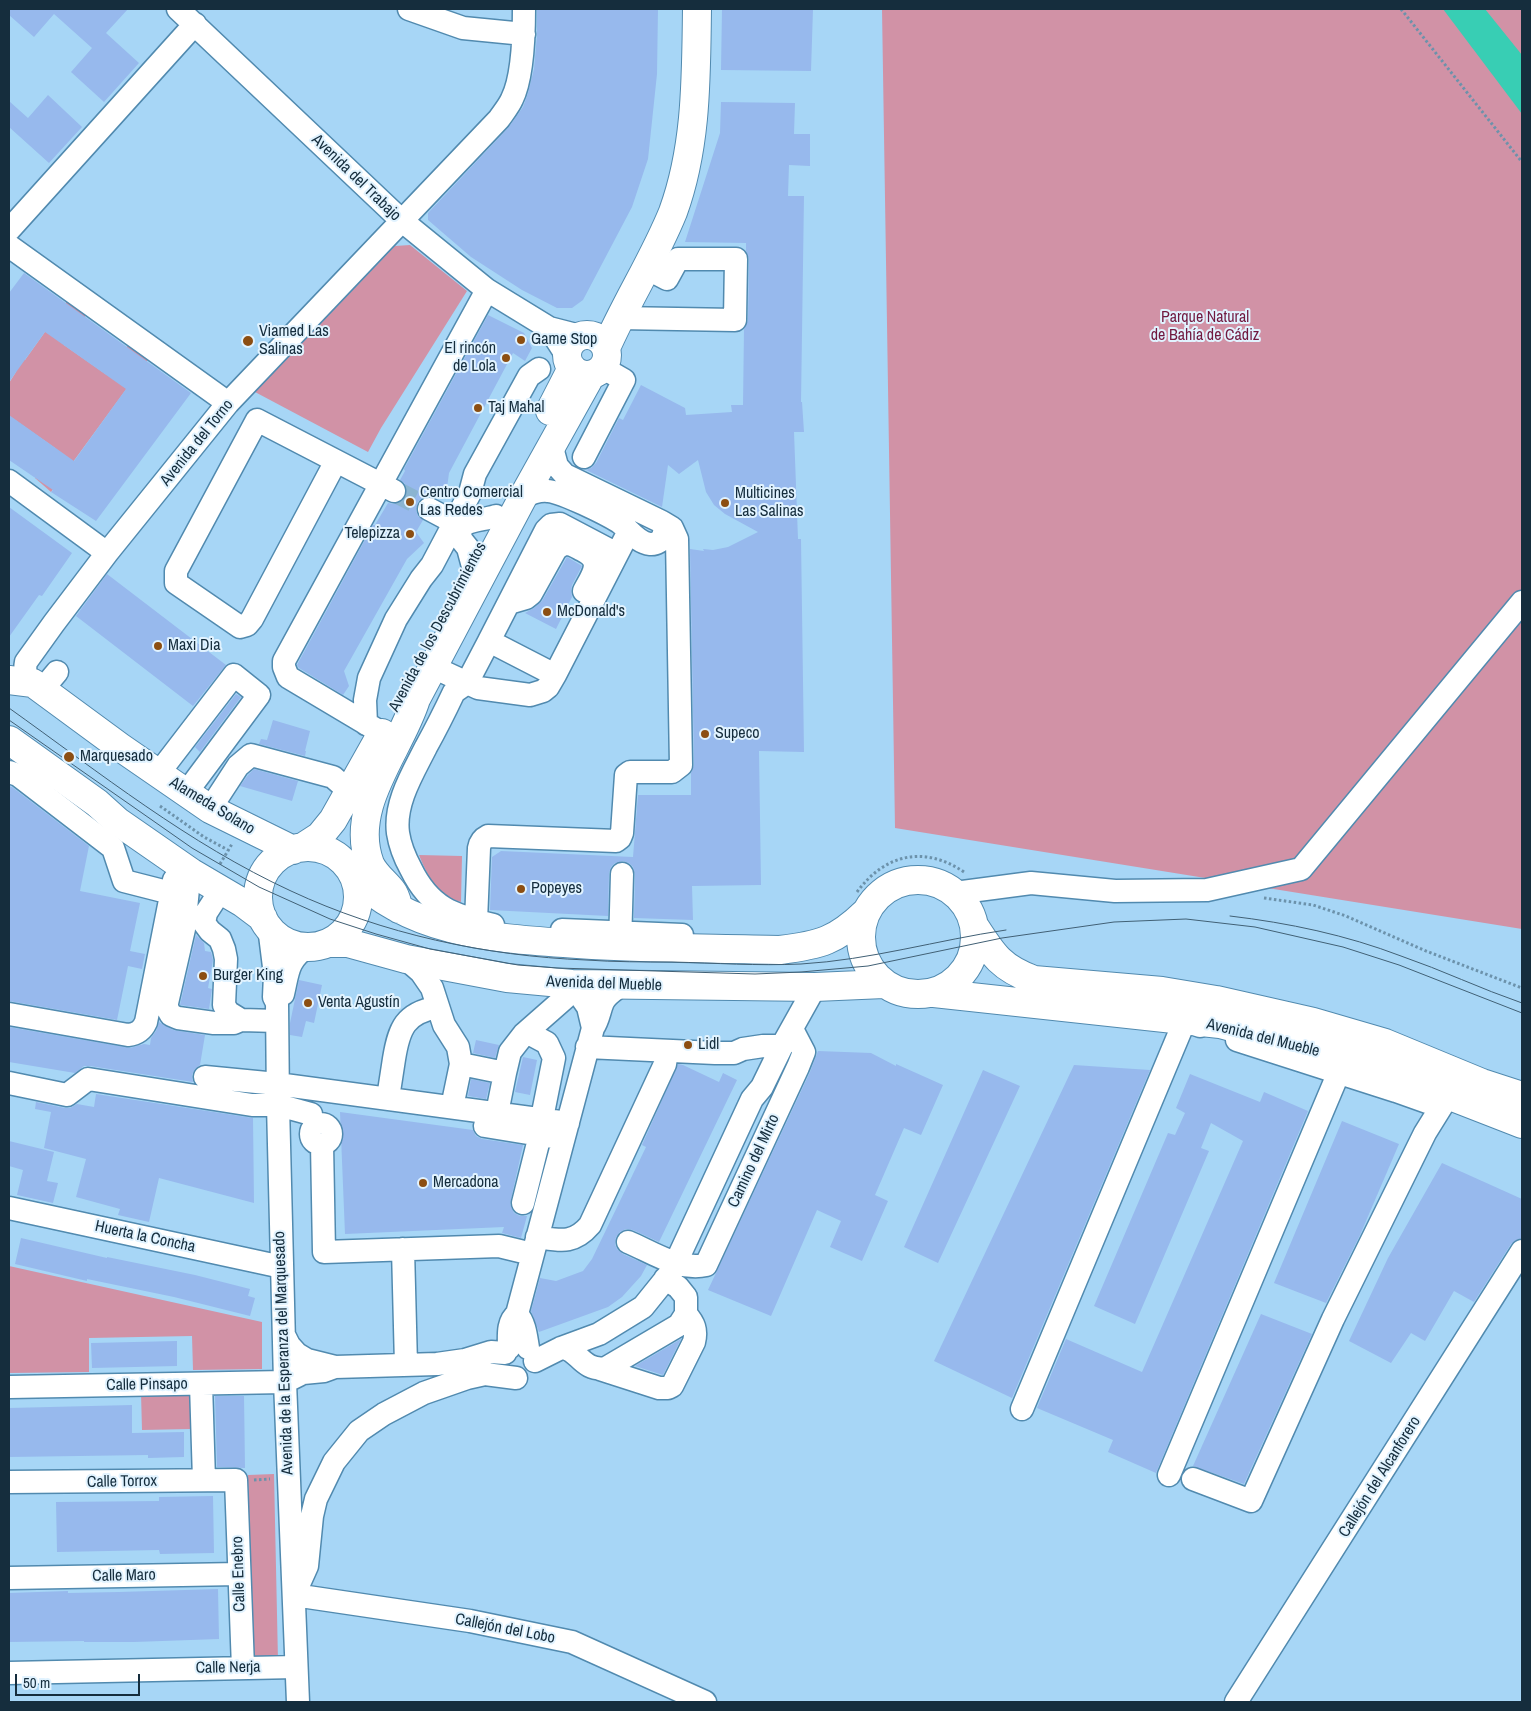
<!DOCTYPE html>
<html>
<head>
<meta charset="utf-8">
<style>
	body { margin:0 }
	#map { position:relative; width:1531px; height:1711px; overflow:hidden; background:#a7d6f6; font-family:"Archivo Narrow",sans-serif }
	canvas { display:block }
	.frame { position:absolute; inset:0; border:10px solid #152d3d; pointer-events:none }
	.scale { position:absolute; left:15px; top:1674px; width:125px; height:22px; box-sizing:border-box; border:2px solid #152d3d; border-top:0; padding-left:6px; font-size:15px; line-height:18px; white-space:nowrap; color:#152d3d; -webkit-text-stroke:4px #e1f3ff; paint-order:stroke }
</style>
</head>
<body>
<div id="map">
<canvas width="1531" height="1711"></canvas>
<div class="frame"></div>
<div class="scale">50 m</div>
</div>
<script>
const ctx = document.querySelector('canvas').getContext('2d');
ctx.lineJoin = 'round';
function fillPath(path, color) {
  ctx.fillStyle = color;
  ctx.fill(path, 'evenodd');
}
function trace(path, color, width, dash) {
  ctx.strokeStyle = color;
  ctx.lineWidth = width;
  ctx.lineCap = dash ? 'butt' : 'round';
  ctx.setLineDash(dash || []);
  ctx.stroke(path);
}
function label(font, color, halo, rows, align = 'center') {
  ctx.font = font + ' "Archivo Narrow",sans-serif';
  ctx.lineWidth = 4;
  ctx.setLineDash([]);
  ctx.textBaseline = 'middle';
  ctx.strokeStyle = halo;
  ctx.fillStyle = color;
  for (const [text, x, y, turn = 0] of rows) {
    ctx.save();
    ctx.translate(x, y);
    ctx.rotate((+turn || 0) * Math.PI / 180);
    ctx.textAlign = isNaN(turn) ? turn : align;
    if (halo) ctx.strokeText(text, 0, 0);
    ctx.fillText(text, 0, 0);
    ctx.restore();
  }
}
fillPath(new Path2D(`
	M882,9H1522V929L895,828Z
	M410,245L467,291L381,428L368,452L255,392L395,246Z
	M67,301L86,315L64,345L107,375L128,345L149,358L51,492L35,478L55,448L12,418L9,422V383L16,372L9,367V349L25,360Z
	M419,855L462,856L461,902C438,897 427,875 419,855Z
	M9,1266L262,1322V1369L193,1370L192,1336L89,1338V1372L9,1373Z
	M190,1392L191,1429L142,1430L141,1393Z
	M274,1474L278,1661L252,1662L248,1475Z`), '#d192a6');
fillPath(new Path2D(`
	M1443,9H1485L1522,55V114Z`), '#38ceb4');
fillPath(new Path2D(`
	M9,9H128L106,33L139,63L104,102L71,72L92,48L54,14L34,37L9,15Z
	M537,9H658L657,74L648,159L632,207L583,300L572,308H557L522,290L471,257L428,220V213L508,128L523,107L528,93L534,69L537,35Z
	M722,9H813L811,71L721,70Z
	M48,95L82,127L49,163L9,127V101L28,118Z
	M721,102L795,103L794,134H810V166L789,165L788,196H804L801,402H802L804,432H794L798,539H801L804,752L759,751L761,885L692,886L693,920L634,918L635,874L633,867L629,863L623,861L615,863L611,867L609,873L608,916L490,910L492,857L501,851L633,857L638,795H691V773L694,765L690,549L704,551L703,549L713,550L728,547L758,532L725,514L714,505L706,492L698,460L679,474L668,465L662,507L586,470L591,468L596,463L619,418L623,420L641,385L685,408L686,415L732,412L731,405H743L744,329L748,320L749,259L746,251V243L685,242L720,133Z
	M24,273L191,393L96,521L51,492L53,490L9,460V415L74,461L126,389L45,332L9,382V293Z
	M488,315L524,333L532,348L525,361L513,353L449,473L446,496L437,494L435,497L428,496L422,498L418,502L416,510L418,516L423,520L416,532L424,543L407,559L344,671L349,686L343,695L299,668L297,665L373,525H375L388,503L395,504L401,502L405,497L407,490L405,484L400,480L405,471L404,469Z
	M9,507L72,553L42,596L39,595L9,637Z
	M567,557L582,566L572,585L571,591L572,597L556,629L525,613L534,608L542,601Z
	M107,574L226,665L193,706L76,616Z
	M236,694L241,697L200,752L195,747Z
	M273,720L310,731L305,751H306L305,756L259,744L261,739L267,740Z
	M254,769L298,781L292,801L240,786L248,775Z
	M9,786L12,787L89,846L80,891L140,903L130,951L145,954L142,969L128,966L117,1020L9,1001Z
	M196,935L204,943L205,951L211,952L213,960L208,988L212,989L209,1009L180,1005Z
	M299,980L322,985L314,1023L306,1021L302,1037L290,1035V1023Z
	M159,1022L173,1030L205,1035L200,1065L195,1069L192,1075L193,1082L90,1066H84L75,1073L9,1062V1027L130,1048L144,1044L150,1045L151,1038L156,1031Z
	M476,1040L499,1045L495,1058L473,1053Z
	M818,1051L871,1053L896,1066V1064L943,1085L921,1135L904,1128L875,1195L888,1201L862,1261L830,1247L841,1221L817,1210L771,1316L708,1290L810,1072Z
	M523,1057L537,1060L530,1095L515,1092Z
	M678,1064L683,1065L719,1082L723,1073L737,1080L659,1242L633,1230L626,1229L620,1232L616,1237L615,1244L617,1249L623,1254L647,1265L641,1276L622,1297L608,1307L539,1332L531,1311L540,1278L556,1281L583,1271L592,1259L646,1147L642,1145Z
	M1074,1065L1150,1070L1012,1398L934,1361Z
	M983,1070L1020,1086L938,1263L904,1247Z
	M1190,1074L1260,1102L1264,1092L1308,1111L1156,1473L1108,1452L1113,1440L1037,1408L1066,1339L1142,1372L1243,1141L1211,1123L1201,1148L1209,1151L1135,1324L1094,1306L1168,1133L1175,1135L1185,1113L1176,1108Z
	M471,1079L490,1083L486,1099L468,1096Z
	M96,1094L253,1118L254,1203L159,1178L149,1222L118,1215L120,1209L76,1197L86,1159L44,1148L51,1112L35,1109L36,1102L65,1108H70L77,1104L94,1107Z
	M340,1112L473,1130L476,1136L482,1139L523,1145L510,1204L514,1213L520,1216H527L521,1238L502,1233L504,1227L345,1234Z
	M1342,1121L1399,1144L1360,1235L1326,1303L1274,1283Z
	M9,1141L54,1152L47,1181L58,1183L53,1203L17,1195L23,1170L9,1166Z
	M1442,1163L1522,1199V1238L1516,1240L1511,1244L1474,1302L1454,1291L1425,1341L1411,1333L1391,1363L1349,1341L1388,1258Z
	M21,1238L107,1258V1257L195,1275L250,1289L248,1296L255,1298L250,1316L174,1297L87,1279V1281L15,1264Z
	M1261,1314L1312,1334L1244,1484L1193,1466Z
	M681,1339L663,1375L635,1366Z
	M177,1341V1366L92,1368L91,1343Z
	M215,1396H244L245,1468L217,1467Z
	M132,1405V1433L184,1432V1457L148,1458V1455L9,1457V1408Z
	M213,1496L214,1553L160,1554L159,1550L57,1552L56,1502L159,1501V1497Z
	M218,1589L219,1639L134,1642H84V1641L9,1642V1593L68,1591V1593L119,1592Z`), '#97b9ed');
trace(new Path2D(`
	M394,491L429,509`), '#8ab4d1', 22, [22, 11]);
const minor = new Path2D(`
	M178,9L401,220L487,290L549,328L580,336
	M409,9L463,28L524,34
	M9,230L195,24
	M9,246L228,403
	M619,318L735,320L736,259H678L667,279L646,268
	M549,328L567,356
	M584,457L624,380L603,368
	M336,461L252,619L247,625L240,627L176,583V571L257,420L394,491
	M9,481L107,553
	M523,497C531,493 539,490 548,491C562,492 606,514 619,522C629,529 637,543 650,544C663,545 667,531 662,522L565,475L557,466L551,444
	M429,509L461,526
	M461,526L460,538L468,548L472,563
	M461,526C472,519 484,520 496,516
	M509,603L526,598L531,594L556,549L563,544C570,543 576,547 582,550C604,561 593,574 584,591
	M489,641L467,683L454,692C445,711 436,729 426,747C413,773 394,803 398,833C400,846 405,858 411,869C430,908 453,915 493,925
	M433,667L478,688L530,695L543,691L548,687L555,675L629,531
	M555,675L489,641L546,530L551,525L560,524L617,554
	M33,683C26,676 24,672 26,662L54,623L107,553L228,403L499,119C503,113 509,106 512,99C523,77 524,34 524,9
	M42,690L57,672
	M366,724L365,700L369,678L396,619L421,579L432,565L470,493L475,474L529,376L539,369
	M382,733L288,677L284,667V661L487,290
	M9,772L18,775L113,848L124,881L171,893
	M158,774L234,675L259,695L186,793
	M210,809L238,766L251,755L333,777L349,791
	M192,873L188,889L184,929L167,1003V1008L171,1015L178,1018L214,1023H234L241,1020L277,1021
	M221,890L206,913L204,923L210,931L220,939L224,949L226,959L224,1005L228,1012L241,1020
	M955,893L1031,883L1115,891L1207,890L1301,869L1522,602
	M476,921L479,848C480,842 482,839 488,836L616,841L620,838L622,833L626,775L630,772H672L681,765L677,539L672,528L662,522
	M269,927L275,975L274,997L277,1003L278,1105L285,1382L298,1702
	M562,930L682,935
	M620,946L622,874
	M406,959L421,972L432,988L444,1025L458,1047L461,1064L505,1073L510,1052L524,1034L565,998L572,984L588,1007L593,1028
	M283,994C288,973 287,960 307,947
	M9,1014L128,1035C137,1034 142,1031 146,1022L174,880L184,867
	M524,1034L532,1035L547,1043L554,1058L542,1118
	M1237,1040L1396,1091L1441,1107
	M587,1047L715,1053H734L743,1049L763,1046H782
	M205,1077L277,1084L568,1123
	M9,1083L67,1095L88,1079L252,1105H278L311,1114
	M388,1098C390,1085 392,1072 394,1059C399,1028 405,1013 438,1007
	M452,1107L461,1064
	M497,1113L505,1073
	M311 1134a10 10 0 1 1 20 0a10 10 0 1 1-20 0Z
	M485,1126L540,1135
	M322,1144L324,1252L499,1246L532,1254
	M523,1203L540,1135L555,1137
	M9,1208L282,1267
	M537,1237C559,1240 573,1245 590,1225L665,1064L667,1051
	M628,1242C652,1252 679,1271 706,1265L798,1067L804,1052L792,1029
	M403,1249L406,1365
	M517,1314C525,1323 526,1336 528,1348
	M284,1335L289,1345L297,1354L307,1360L335,1367L437,1364L465,1360L491,1352L505,1353
	M509,1348C509,1336 507,1322 517,1314L593,1028C599,1019 599,1011 603,1002C607,994 615,990 621,985
	M561,1348C578,1347 581,1372 606,1368L679,1325L686,1314V1297L678,1287L665,1279
	M535,1361L561,1348L599,1334L643,1307L672,1271L752,1099L762,1087L782,1046L815,987
	M600,1369L659,1388H668L672,1386L694,1342C697,1330 694,1323 686,1314
	M516,1378L485,1374L467,1378L424,1393L384,1414L359,1431L334,1462L316,1499L312,1516L307,1566L294,1595L470,1621L572,1642L705,1702
	M201,1384L204,1480
	M9,1387L285,1382L303,1373L324,1371L335,1367
	M1022,1409L1185,1020L1200,1026
	M1169,1475L1344,1060
	M1193,1479L1251,1501L1333,1319L1425,1133L1448,1096
	M9,1482L236,1480L243,1668
	M9,1578L239,1574
	M9,1673L296,1667
	M1236,1702L1522,1251`);
const major = new Path2D(`
	M567 355a20 20 0 1 1 40 0a20 20 0 1 1-40 0Z
	M606,348C626,302 654,259 673,212C697,146 696,77 697,9
	M550,411L572,368
	M9,680L33,683L120,747L210,809L293,850
	M9,740L97,803L117,821L192,873L243,903L263,918
	M303,847L320,836L333,820L382,733
	M258 897a50 50 0 1 1 100 0a50 50 0 1 1-100 0Z
	M353,875C409,932 490,938 564,943C636,949 708,948 780,950C820,945 836,941 866,912
	M861 937a57 57 0 1 1 114 0a57 57 0 1 1-114 0Z
	M399,909C397,903 396,896 392,891C385,882 375,875 370,864C348,806 400,751 416,699L523,497L591,375
	M975,927C993,955 1001,968 1034,980L1162,991L1216,1000L1313,1022L1385,1043L1482,1083L1522,1096
	M329,943H348L406,959L507,978L572,984L815,987L884,984
	M934,993L1220,1024L1319,1050L1396,1075L1522,1124`);
trace(minor, '#518aaf', 25);
trace(major, '#518aaf', 30);
trace(new Path2D(`
	M1401,9L1522,162
	M160,806L204,837L228,850
	M220,864L232,844
	M857,892C885,854 924,845 964,872
	M1264,898L1313,905L1346,916L1426,951L1522,988
	M254,1480L270,1479`), '#6c92ab', 3, [2.5, 2.5]);
trace(minor, '#fff', 22);
trace(major, '#fff', 28);
trace(new Path2D(`
	M9,708C100,773 189,844 291,891C383,934 486,956 586,960C615,962 644,962 672,962C715,963 758,966 801,964C870,960 938,940 1006,930
	M9,720L192,848L259,887L330,919L376,934L430,949L518,965L557,968L755,974L801,972L868,966L1002,938L1114,922L1186,919L1255,927L1343,947L1399,965L1522,1013
	M1230,916C1289,923 1346,935 1401,956C1442,970 1481,989 1522,1003`), '#416075', 1);
for (const [x, y, r, color] of [
	[521,340,5,"#8c4e12"],
	[248,341,6,"#8c4e12"],
	[506,358,5,"#8c4e12"],
	[478,408,5,"#8c4e12"],
	[410,502,5,"#8c4e12"],
	[725,503,5,"#8c4e12"],
	[410,534,5,"#8c4e12"],
	[547,612,5,"#8c4e12"],
	[158,646,5,"#8c4e12"],
	[705,734,5,"#8c4e12"],
	[69,757,6,"#8c4e12"],
	[521,889,5,"#8c4e12"],
	[203,976,5,"#8c4e12"],
	[308,1003,5,"#8c4e12"],
	[688,1045,5,"#8c4e12"],
	[423,1183,5,"#8c4e12"]
]) {
  const dot = new Path2D();
  dot.arc(x, y, r, 0, 2 * Math.PI);
  ctx.fillStyle = color;
  ctx.fill(dot);
  trace(dot, '#e1f3ff', 2);
}
label('16px', '#152d3d', '#e1f3ff', [
	["Avenida del Trabajo",356,178,44],
	["Avenida del Torno",197,443,-51],
	["Avenida de los Descubrimientos",438,627,-62],
	["Alameda Solano",212,806,31],
	["Avenida del Mueble",604,984,2],
	["Avenida del Mueble",1263,1038,14],
	["Camino del Mirto",754,1161,-65],
	["Huerta la Concha",145,1237,12],
	["Avenida de la Esperanza del Marquesado",284,1353,-92],
	["Calle Pinsapo",147,1385,-1],
	["Callejón del Alcanforero",1380,1477,-58],
	["Calle Torrox",122,1482,-1],
	["Calle Enebro",239,1574,-92],
	["Calle Maro",124,1576,-1],
	["Callejón del Lobo",505,1629,11],
	["Calle Nerja",228,1668,-1]
]);
label('16px', '#711940', '#e1f3ff', [
	["Parque Natural",1205,318],
	["de Bahía de Cádiz",1205,336]
]);
label('16px', '#152d3d', '#e1f3ff', [
	["Viamed Las",259,332],
	["Salinas",259,350],
	["Game Stop",531,340],
	["El rincón",496,349,"right"],
	["de Lola",496,367,"right"],
	["Taj Mahal",488,408],
	["Centro Comercial",420,493],
	["Las Redes",420,511],
	["Multicines",735,494],
	["Las Salinas",735,512],
	["Telepizza",400,534,"right"],
	["McDonald's",557,612],
	["Maxi Dia",168,646],
	["Supeco",715,734],
	["Marquesado",80,757],
	["Popeyes",531,889],
	["Burger King",213,976],
	["Venta Agustín",318,1003],
	["Lidl",698,1045],
	["Mercadona",433,1183]
], 'left');
</script>
</body>
</html>
